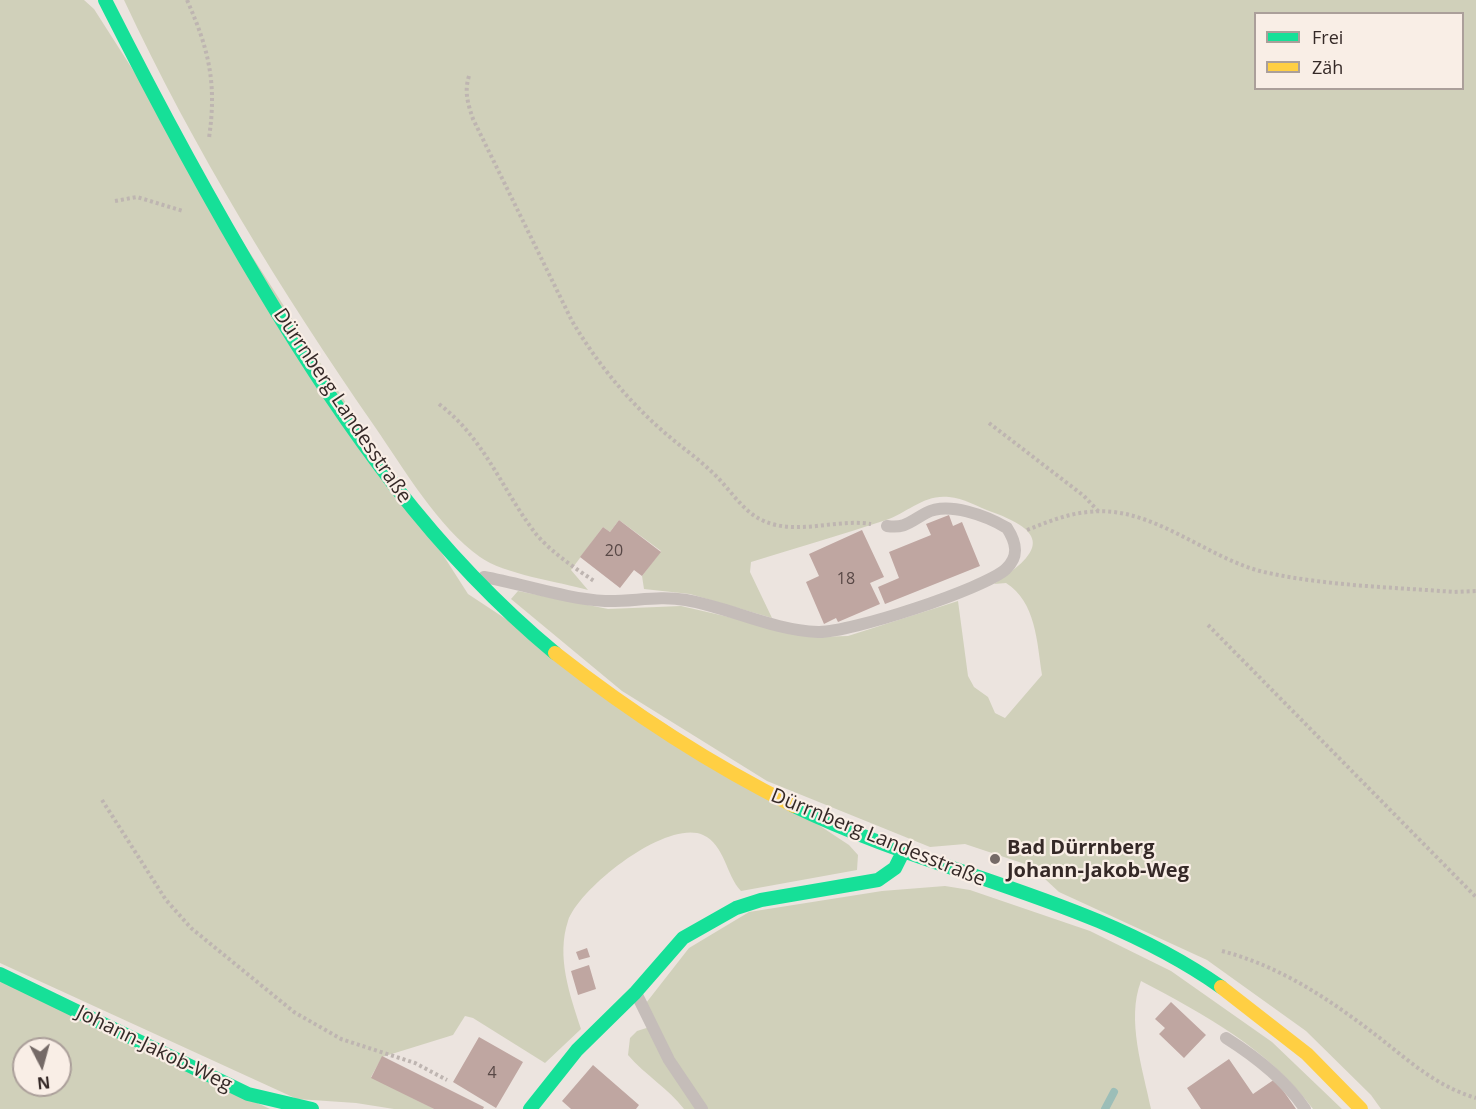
<!DOCTYPE html>
<html>
<head>
<meta charset="utf-8">
<style>
	body { margin:0 }
	#map { position:relative; width:1476px; height:1109px; overflow:hidden; background:#ece4df; font-family:"Open Sans",sans-serif }
	canvas { display:block }
	.legend { position:absolute; left:1254px; top:12px; width:210px; height:78px; box-sizing:border-box; background:#f9eee6; border:2px solid #ab9f9a; margin:0; padding:8px 10px; list-style:none; font-size:18px; color:#352927 }
	.legend li { display:flex; align-items:center; gap:12px; height:30px }
	.legend b { width:30px; border:2px solid #ab9f9a }
	.north { position:absolute; left:12px; top:1037px; width:60px; height:60px; box-sizing:border-box; background:#f9eee6; border:2px solid #ab9f9a; border-radius:50%; rotate:174deg; font-size:16px; font-weight:700; line-height:24px; text-align:center; color:#352927 }
	.north::after { content:''; display:block; margin:auto; width:21px; height:27px; background:#756a67; clip-path:polygon(50% 0,100% 100%,50% 72%,0 100%) }
</style>
</head>
<body>
<div id="map">
<canvas width="1476" height="1109"></canvas>
<ul class="legend">
<li><b style="height:8px;background:#16e098"></b>Frei</li>
<li><b style="height:8px;background:#ffcf43"></b>Zäh</li>
</ul>
<div class="north">N</div>
</div>
<script>
const ctx = document.querySelector('canvas').getContext('2d');
ctx.lineJoin = 'round';
function fillPath(path, color) {
  ctx.fillStyle = color;
  ctx.fill(path, 'evenodd');
}
function trace(path, color, width, dash) {
  ctx.strokeStyle = color;
  ctx.lineWidth = width;
  ctx.lineCap = dash ? 'butt' : 'round';
  ctx.setLineDash(dash || []);
  ctx.stroke(path);
}
function label(font, color, halo, rows, align = 'center') {
  ctx.font = font + ' "Open Sans",sans-serif';
  ctx.lineWidth = 4.5;
  ctx.setLineDash([]);
  ctx.textBaseline = 'middle';
  ctx.strokeStyle = halo;
  ctx.fillStyle = color;
  for (const [text, x, y, turn = 0] of rows) {
    ctx.save();
    ctx.translate(x, y);
    ctx.rotate((+turn || 0) * Math.PI / 180);
    ctx.textAlign = isNaN(turn) ? turn : align;
    if (halo) ctx.strokeText(text, 0, 0);
    ctx.fillText(text, 0, 0);
    ctx.restore();
  }
}
fillPath(new Path2D(`
	M0,0H84L94,9L468,594L849,845L858,855L857,870L741,891C726,875 725,845 703,835C667,819 580,887 568,921C556,957 570,995 581,1029L545,1063L473,1018L465,1016L453,1035L382,1057L371,1077L434,1109H394L356,1103L297,1099L0,963Z
	M124,0H1476V1109H1381L1371,1095L1306,1031L1207,960L1059,892L1031,866L965,844L930,847L767,781L622,691L511,599L518,591L608,609L681,606L816,637L848,636L958,601L968,676L974,687L988,697L995,713L1005,718L1042,675C1037,642 1036,602 1006,583L994,584C1039,554 1053,534 992,512C978,507 963,498 949,497C924,494 907,513 886,520C841,535 795,548 751,562L750,572L772,618L690,594L644,589L642,576L661,551L619,520L610,532L603,527L571,570L588,590C560,582 503,574 480,557C438,527 404,469 375,427C281,291 194,150 124,0ZM1256,14H1462V88H1256Z
	M945,886L970,890L1090,931L1171,971L1272,1042L1342,1109H1313C1270,1050 1204,1014 1141,981C1126,1020 1143,1069 1151,1109H684C668,1088 645,1075 628,1055L630,1038L637,1031L656,1025L646,1003L689,948L749,912L882,891Z
	M0,981L270,1109H0ZM24,1049H60V1085H24Z`), '#d0d0ba');
trace(new Path2D(`
	M1105,1109L1114,1092`), '#9cbeb8', 8);
fillPath(new Path2D(`
	M949,515L953,526L962,522L980,566L885,604L878,587L899,578L889,552L931,535L926,524Z
	M619,520L661,552L642,576L634,570L620,588L580,557L603,527L610,532Z
	M862,530L884,577L870,583L880,604L838,622L836,618L824,624L806,582L819,576L809,554Z
	M587,948L590,957L579,960L576,952Z
	M589,965L596,989L578,995L571,971Z
	M1171,1002L1206,1035L1184,1058L1159,1034L1165,1028L1155,1019Z
	M479,1037L523,1062L496,1108L453,1082Z
	M382,1056L484,1107L483,1109H434L371,1078Z
	M1229,1059L1253,1094L1275,1079L1296,1109H1201L1187,1088Z
	M593,1065L639,1105L636,1109H571L562,1101Z`), '#bfa6a1');
trace(new Path2D(`
	M187,0C209,50 217,83 209,138
	M469,76C464,92 468,104 473,119L572,321C597,363 628,401 665,433C681,447 699,459 714,474C735,494 745,518 776,525C807,532 840,519 871,524
	M115,201L137,197L183,211
	M439,404C485,439 502,490 536,534C551,552 575,568 594,581
	M989,423L1084,496L1099,512
	M1027,530C1047,522 1067,514 1088,512C1151,504 1205,558 1264,572C1326,586 1391,587 1454,592L1476,591
	M1208,625L1476,897
	M102,800L166,900L191,928L294,1012L341,1039L415,1063L447,1080
	M1222,951C1276,965 1323,995 1368,1029C1403,1055 1432,1085 1476,1098`), '#beb5b1', 4, [3, 3]);
trace(new Path2D(`
	M484,577C523,584 566,599 605,601C632,602 658,595 686,600C731,608 772,630 818,632C849,633 984,589 1006,569C1020,556 1016,542 1007,528C987,516 948,501 926,513C911,521 905,529 887,526
	M636,993L669,1060L702,1109
	M1226,1038C1256,1057 1285,1079 1305,1109`), '#c5bdb9', 12);
trace(new Path2D(`
	M105,0C155,99 207,196 264,291C344,425 433,552 555,653
	M794,806C933,874 1093,897 1221,987
	M0,974L248,1094L312,1109
	M530,1109L577,1050L635,993L683,938L736,908L761,900L878,880L895,868L903,852`), '#16e098', 14);
trace(new Path2D(`
	M555,653C630,712 708,763 794,806
	M1221,987L1307,1054L1361,1109`), '#ffcf43', 14);
for (const [x, y, r, color] of [
	[995,859,6,"#756a67"]
]) {
  const dot = new Path2D();
  dot.arc(x, y, r, 0, 2 * Math.PI);
  ctx.fillStyle = color;
  ctx.fill(dot);
  trace(dot, '#f9eee6', 2);
}
label('16px', '#584846', null, [
	["20",614,551],
	["18",846,579],
	["4",492,1073]
]);
label('20px', '#352927', '#f9eee6', [
	["Dürrnberg Landesstraße",342,406,56],
	["Dürrnberg Landesstraße",878,838,22],
	["Johann-Jakob-Weg",154,1049,26]
]);
label('bold 20px', '#352927', '#f9eee6', [
	["Bad Dürrnberg",1007,848],
	["Johann-Jakob-Weg",1007,871]
], 'left');
</script>
</body>
</html>
